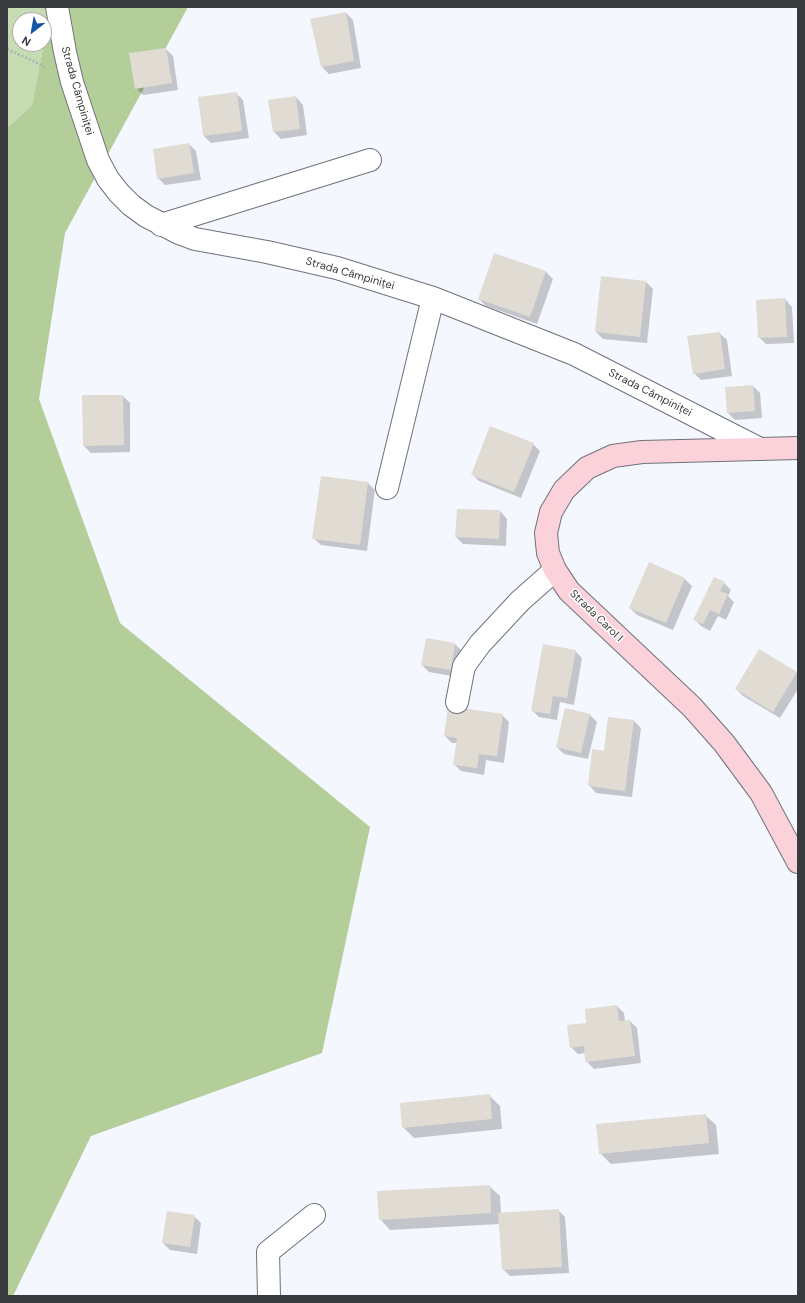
<!DOCTYPE html>
<html>
<head>
<meta charset="utf-8">
<style>
	body { margin:0 }
	#map { position:relative; width:805px; height:1303px; overflow:hidden; background:#f4f7fe; font-family:"DM Sans",sans-serif }
	canvas { display:block }
	.frame { position:absolute; inset:0; border:8px solid #393a3e; pointer-events:none }
	.north { position:absolute; left:12px; top:12px; width:40px; height:40px; box-sizing:border-box; background:#fff; border:1px solid #b0b0b2; border-radius:50%; rotate:211deg; font-size:11px; font-weight:700; line-height:16px; text-align:center; color:#393a3e }
	.north::after { content:''; display:block; margin:auto; width:14px; height:18px; background:#1355a5; clip-path:polygon(50% 0,100% 100%,50% 72%,0 100%) }
</style>
</head>
<body>
<div id="map">
<canvas width="805" height="1303"></canvas>
<div class="frame"></div>
<div class="north">N</div>
</div>
<script>
const ctx = document.querySelector('canvas').getContext('2d');
ctx.lineJoin = 'round';
function fillPath(path, color) {
  ctx.fillStyle = color;
  ctx.fill(path, 'evenodd');
}
function trace(path, color, width, dash) {
  ctx.strokeStyle = color;
  ctx.lineWidth = width;
  ctx.lineCap = dash ? 'butt' : 'round';
  ctx.setLineDash(dash || []);
  ctx.stroke(path);
}
function label(font, color, halo, rows, align = 'center') {
  ctx.font = font + ' "DM Sans",sans-serif';
  ctx.lineWidth = 3;
  ctx.setLineDash([]);
  ctx.textBaseline = 'middle';
  ctx.strokeStyle = halo;
  ctx.fillStyle = color;
  for (const [text, x, y, turn = 0] of rows) {
    ctx.save();
    ctx.translate(x, y);
    ctx.rotate((+turn || 0) * Math.PI / 180);
    ctx.textAlign = isNaN(turn) ? turn : align;
    if (halo) ctx.strokeText(text, 0, 0);
    ctx.fillText(text, 0, 0);
    ctx.restore();
  }
}
fillPath(new Path2D(`
	M7,7H51L44,42V20H20V44H44L32,105L7,128Z`), '#c6dcb2');
fillPath(new Path2D(`
	M51,7H188L65,233L39,399L120,623L370,827L322,1053L91,1136L13,1296H7V128L32,105Z`), '#b3ce99');
fillPath(new Path2D(`
	M346,13L353,20L361,68L329,74L322,67Z
	M166,49L173,56L178,90L143,95L136,88Z
	M236,93L243,100L249,138L211,143L204,136L199,98Z
	M296,97L303,105L307,135L281,139L274,132Z
	M189,144L196,151L201,180L165,185L158,178Z
	M495,255L546,272L553,279L537,324L486,306L479,299Z
	M646,282L653,289L647,343L603,339L596,332Z
	M785,299L792,307L794,343L766,344L759,337Z
	M719,333L727,340L732,376L701,380L694,373Z
	M753,386L760,393L762,418L735,420L728,413Z
	M123,396L130,403V452L91,453L84,446Z
	M533,444L540,451L521,498L479,481L472,474Z
	M322,477L368,483L375,490L367,551L321,545L313,538Z
	M500,511L507,519L506,546L463,544L456,537Z
	M685,579L692,586L673,630L637,615L630,608Z
	M724,583L731,590L728,596L734,602L726,620L718,616L710,631L701,626L694,619Z
	M455,644L462,651L457,677L429,672L422,665Z
	M575,651L582,658L574,705L560,702L557,720L539,717L532,710Z
	M796,672L798,674V689L780,718L743,696L736,689Z
	M566,709L590,715L597,722L588,759L564,754L557,747Z
	M502,715L509,722L504,763L486,760L484,775L461,771L454,764L457,743H452L445,736Z
	M634,721L641,728L632,797L596,793L589,785L605,752Z
	M617,1006L624,1013L625,1021H630L637,1028L641,1063L594,1069L586,1061V1053L578,1054L571,1047L587,1024Z
	M489,1095L500,1106L502,1129L414,1138L403,1127Z
	M705,1115L716,1125L719,1154L611,1164L600,1153Z
	M489,1186L500,1196L501,1213L558,1210L565,1217L569,1273L510,1276L503,1269L500,1224L390,1230L380,1219Z
	M194,1216L201,1223L197,1254L170,1250L163,1243Z`), '#0003');
fillPath(new Path2D(`
	M346,12L354,61L321,67L310,19Z
	M166,48L172,83L135,89L129,53Z
	M237,92L242,131L203,136L198,97Z
	M296,96L300,129L273,132L268,100Z
	M189,143L194,173L157,179L153,149Z
	M494,253L546,271L530,317L478,299Z
	M601,276L646,281L640,337L595,332Z
	M785,298L787,337L758,338L756,300Z
	M720,332L725,369L693,374L687,336Z
	M753,385L755,411L727,413L725,387Z
	M82,395H123L124,445L83,446Z
	M490,426L534,443L514,492L471,475Z
	M321,476L368,482L360,545L312,539Z
	M457,509L500,510L499,539L455,537Z
	M649,562L685,578L666,623L629,608Z
	M714,577L725,582L720,591L728,594L719,614L710,610L703,624L693,620Z
	M426,638L455,643L451,670L421,665Z
	M543,644L576,650L567,698L553,696L550,714L531,711Z
	M759,649L797,672L773,712L735,689Z
	M448,706L503,714L497,756L479,754L477,768L453,765L457,738L444,736Z
	M565,708L590,714L581,753L556,747Z
	M608,717L634,720L625,791L588,786L592,749L604,751Z
	M617,1005L619,1021L630,1020L635,1056L585,1062L584,1046L570,1048L567,1025L586,1023L585,1009Z
	M490,1094L492,1119L402,1128L400,1103Z
	M706,1114L709,1143L599,1154L596,1124Z
	M490,1185L491,1213L379,1220L377,1191Z
	M559,1209L562,1267L502,1270L498,1213Z
	M167,1211L195,1215L190,1247L162,1243Z`), '#e0dbd3');
const street = new Path2D(`
	M57,7L65,52L72,82L98,160L108,179L119,193L131,205L146,216L179,233L195,239L267,252L337,268L433,298L574,354L760,449
	M161,225L370,160
	M387,488L433,298
	M457,702L464,666L480,644L520,601L555,570
	M269,1296L268,1252L314,1215`);
const secondary = new Path2D(`
	M798,448L642,452L613,456L587,468L564,490L551,512L546,533L548,553L555,570L569,591L692,707L724,743L761,793L798,862`);
trace(street, '#6f7279', 24);
trace(secondary, '#6f7279', 24);
trace(new Path2D(`
	M7,49L46,67`), '#adafb5', 2.5, [2, 2]);
trace(street, '#fff', 22);
trace(secondary, '#fcd2da', 22);
label('11px', '#393a3e', '#fff', [
	["Strada Câmpiniței",77,91,74],
	["Strada Câmpiniței",350,274,16],
	["Strada Câmpiniței",650,393,27],
	["Strada Carol I",596,616,44]
]);
</script>
</body>
</html>
